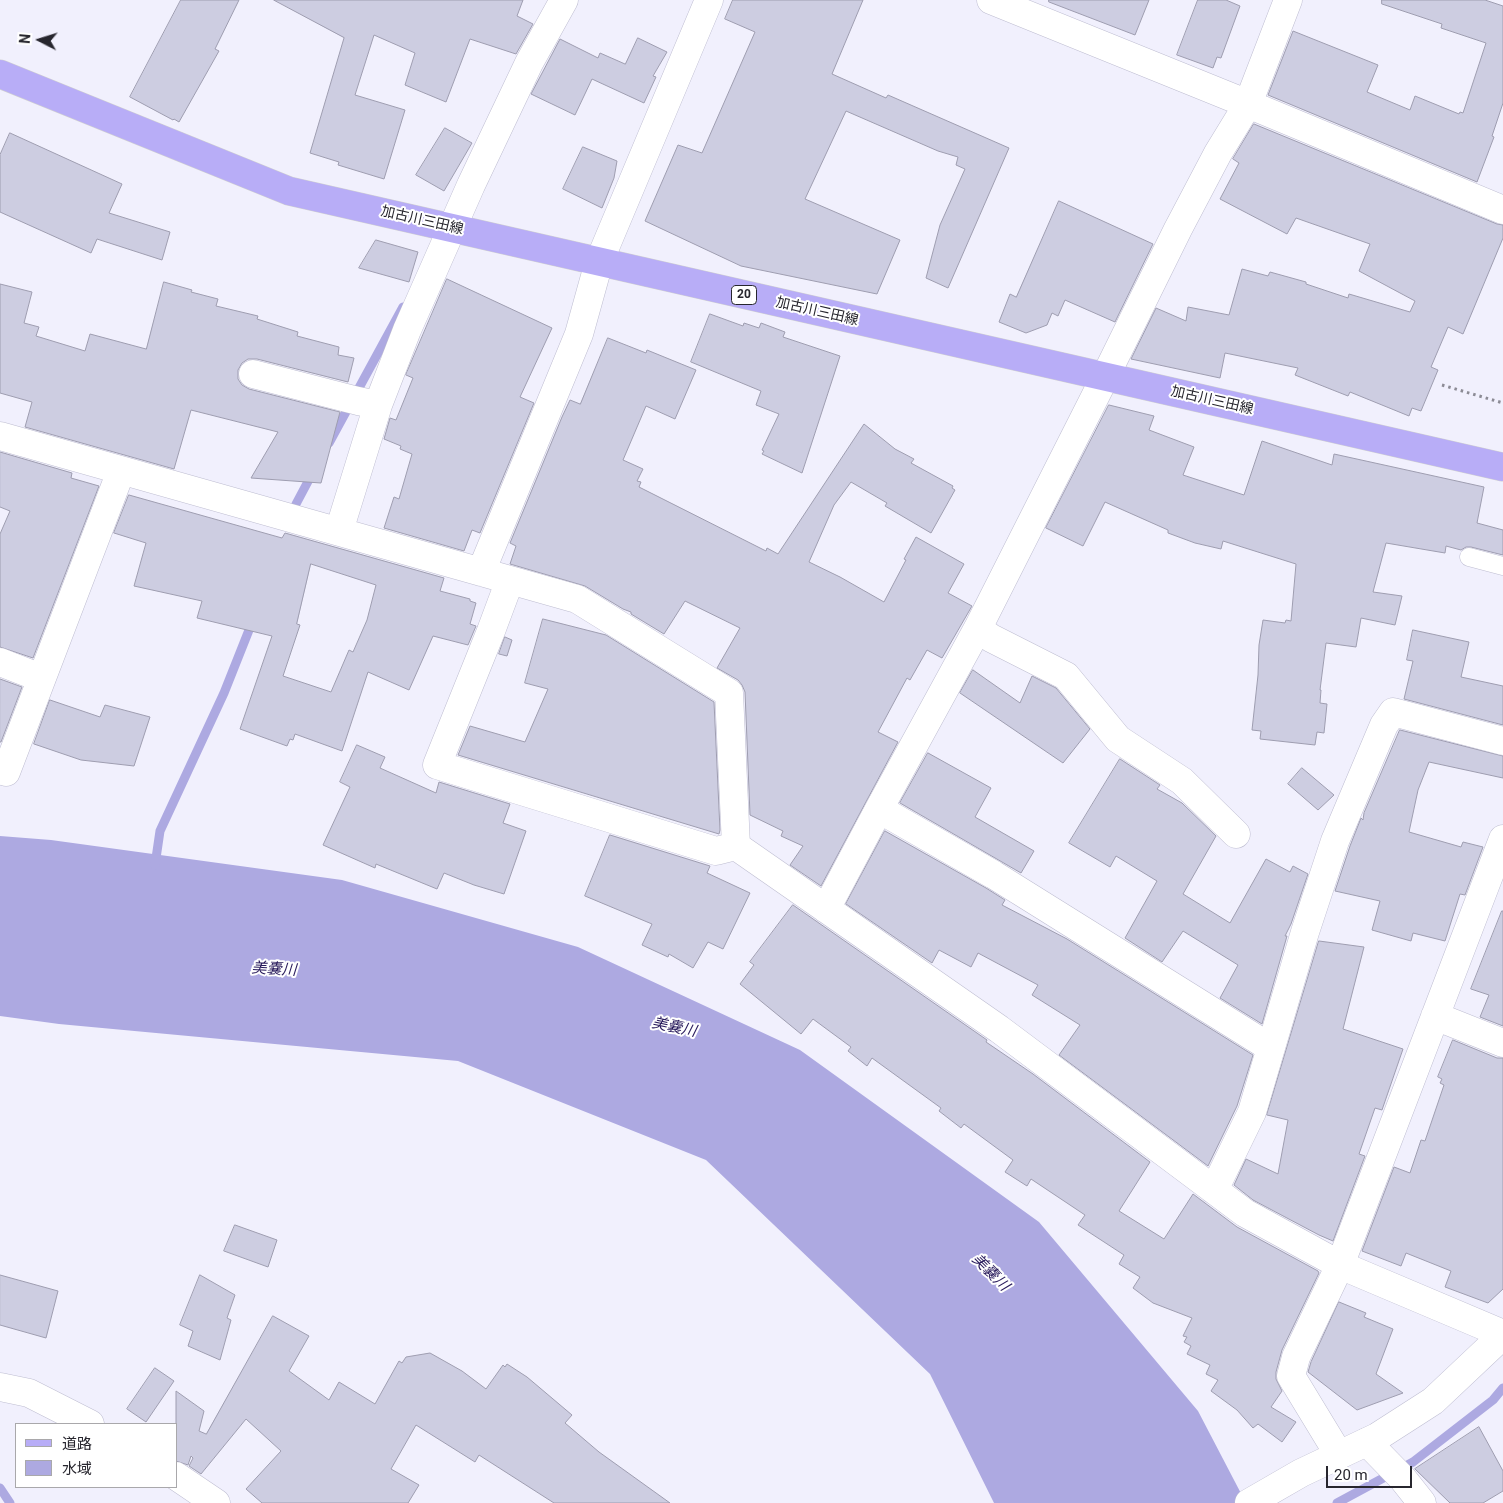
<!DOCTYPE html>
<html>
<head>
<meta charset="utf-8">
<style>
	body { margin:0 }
	#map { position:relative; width:1503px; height:1503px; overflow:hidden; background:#f1f0fd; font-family:Roboto,"Noto Sans JP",sans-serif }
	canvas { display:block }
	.legend { position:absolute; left:15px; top:1423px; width:162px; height:65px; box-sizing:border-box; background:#fff; border:1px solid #a9a8ab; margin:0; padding:6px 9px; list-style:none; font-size:15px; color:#27262e }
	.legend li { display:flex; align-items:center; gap:10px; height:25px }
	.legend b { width:25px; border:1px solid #a9a8ab }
	.north { position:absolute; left:15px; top:15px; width:50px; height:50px; -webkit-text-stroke:4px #fff; paint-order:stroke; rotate:275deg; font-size:14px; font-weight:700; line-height:20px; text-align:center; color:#27262e }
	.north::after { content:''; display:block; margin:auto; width:18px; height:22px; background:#27262e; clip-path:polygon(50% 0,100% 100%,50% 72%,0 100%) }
	.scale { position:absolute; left:1326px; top:1466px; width:86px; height:22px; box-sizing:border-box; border:2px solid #27262e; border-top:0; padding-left:6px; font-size:15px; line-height:18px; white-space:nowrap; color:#27262e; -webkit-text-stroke:4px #fff; paint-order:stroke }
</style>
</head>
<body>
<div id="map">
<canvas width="1503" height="1503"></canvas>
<ul class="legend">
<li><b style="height:6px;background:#b8adf7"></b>道路</li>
<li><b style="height:14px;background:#ada9e1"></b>水域</li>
</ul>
<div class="north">N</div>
<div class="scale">20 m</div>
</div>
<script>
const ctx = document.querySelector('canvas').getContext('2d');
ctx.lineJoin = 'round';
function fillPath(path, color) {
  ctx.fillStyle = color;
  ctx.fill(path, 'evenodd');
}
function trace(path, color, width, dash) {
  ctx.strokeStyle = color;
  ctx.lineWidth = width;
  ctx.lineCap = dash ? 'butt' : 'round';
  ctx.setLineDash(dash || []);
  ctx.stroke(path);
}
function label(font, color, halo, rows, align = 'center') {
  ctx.font = font + ' Roboto,"Noto Sans JP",sans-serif';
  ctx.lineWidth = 4;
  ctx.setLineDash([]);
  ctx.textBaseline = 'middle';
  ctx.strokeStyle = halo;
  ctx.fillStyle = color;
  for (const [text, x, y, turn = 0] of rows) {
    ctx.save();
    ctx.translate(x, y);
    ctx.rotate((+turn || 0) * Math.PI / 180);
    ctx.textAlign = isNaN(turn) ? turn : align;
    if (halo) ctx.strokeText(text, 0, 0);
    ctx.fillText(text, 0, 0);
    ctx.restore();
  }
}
fillPath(new Path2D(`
	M0,836L51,840L342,880L578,947L800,1050L1039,1222L1198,1411L1246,1503H994L930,1374L706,1160L458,1061L59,1024L0,1016Z`), '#ada9e1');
trace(new Path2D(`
	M329,443L403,307
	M292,517L296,504L313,472
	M155,865L160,831L224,693L253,620
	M0,1488L10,1503
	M1337,1503L1413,1462L1493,1400L1503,1388`), '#ada9e1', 9);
const building = new Path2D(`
	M181,0H239L215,49L219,51L179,122L174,119L173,120L130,97Z
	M274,0H523L517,16L533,24L516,54L470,39L446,102L405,85L415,53L374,35L355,95L405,110L384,179L338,165L339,162L310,153L344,38Z
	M733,0H863L832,74L886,98L888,95L1009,148L948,288L926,278L940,225L965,169L956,165L958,157L938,151L846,111L805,199L900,240L877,294L741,266L645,221L678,145L702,153L755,32L725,19Z
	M1049,0H1149L1135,35L1049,2Z
	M1198,0H1226L1240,6L1221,58L1217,57L1213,68L1177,55Z
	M1382,0H1485L1503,6V103L1492,136L1494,137L1477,182L1268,95L1293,31L1378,65L1367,92L1410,110L1415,96L1459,114L1460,112L1463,113L1486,43L1441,28L1442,24L1382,4Z
	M638,38L667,52L653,76L656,77L644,103L592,79L575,115L531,94L560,39L598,58L600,53L625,64Z
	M1254,124L1497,224L1503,225V238L1463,334L1448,327L1431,367L1438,370L1421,411L1412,408L1409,416L1350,392L1348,396L1295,375L1298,368L1225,353L1220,378L1131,359L1156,308L1186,321L1188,307L1229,315L1242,269L1268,276L1270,272L1306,282V284L1348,298L1349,294L1410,312L1415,301L1359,271L1370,244L1296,218L1287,234L1220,199L1239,163L1233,159Z
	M445,128L472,143L444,191L416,175Z
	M10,133L122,184L109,213L170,232L162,260L97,239L91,253L0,212V155Z
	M583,147L617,161L614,178L602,208L563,189Z
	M1059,201L1153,244L1115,322L1065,300L1058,316L1052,313L1047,325L1026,333L999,322L1010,294L1016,297Z
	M376,240L418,252L409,282L359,268Z
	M447,279L552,328L520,397L534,403L480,533L472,530L464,551L384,528L394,497L399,499L412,454L400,449L401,446L384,439L390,418L396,420L413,378L406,375Z
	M164,282L192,290L191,292L218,299L216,306L258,316L257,319L298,332L297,336L339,347L338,355L354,358L348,382L257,359H248L242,363L238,370V379L242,385L249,389L340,412L321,483L251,478L278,432L191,410L174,469L25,427L32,402L0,393V284L32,292L24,323L39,327L36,336L85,351L90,334L146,349Z
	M710,314L743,326L744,323L759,328L761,323L785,332L783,337L840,356L802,473L762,454L764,451L762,450L779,414L756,405L761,391L691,362Z
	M608,338L646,353L647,350L696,370L675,419L646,406L623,460L643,469L637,481L641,482L639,487L766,551L767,548L778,554L864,424L895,449L914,459L911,463L953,486L952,488L955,490L931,533L885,506L887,503L851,482L834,505L809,562L840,577L884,602L906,560L904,559L916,537L964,564L948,593L972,606L942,658L927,650L910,680L907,678L878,732L898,742L821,886L790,865L803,846L781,836L783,831L750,815L745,692L742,685L738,680L717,668L740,628L685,601L664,634L631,614V612L623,609L585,586L510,564L516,546L510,543L562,417L570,400L580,404Z
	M1109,405L1154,416L1149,430L1194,447L1183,475L1244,495L1262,441L1332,465L1334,454L1484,487L1477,523L1503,530V555L1471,547H1466L1461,550L1446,546L1445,553L1386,543L1373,592L1402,596L1395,625L1361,618L1356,647L1326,643L1320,690H1321L1320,703L1327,704L1324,733L1317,732L1315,745L1260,739L1261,731L1252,730L1258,675L1259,645L1263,620L1285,623L1286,620L1291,621L1296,564L1223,541L1221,549L1195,543L1168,533V530L1105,502L1083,546L1046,528Z
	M0,452L72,473L71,478L99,486L33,658L0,647V534L10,511L0,507Z
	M129,495L282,538L285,533L444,578L440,591L470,599V601L476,603L470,624L476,626L468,645L433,636L409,690L368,672L342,751L295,734L293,740L290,739L287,746L240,729L272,636L197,618L202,601L134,586L146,543L114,533ZM311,564L376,585L367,620L353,652L349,650L331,692L283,676L300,625L297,624Z
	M543,619L606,635L714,702L720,830L719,834L458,755L470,726L525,742L548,689L525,683Z
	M1413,630L1469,642L1461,677L1503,686V725L1404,699L1413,661L1407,660Z
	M505,637L512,640L507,656L499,654Z
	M973,670L1020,703L1032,676L1056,688L1090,729L1063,763L960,693Z
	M0,679L22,687L1,742H0Z
	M50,700L100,717L105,705L150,717L134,766L81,760L34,744Z
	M1400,730L1503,756V778L1429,762L1418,790L1409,832L1461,847L1463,842L1483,847L1465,895L1460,894L1445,941L1413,933L1411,941L1372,930L1380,901L1335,891L1350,846L1361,818L1363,820L1364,813Z
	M357,745L385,757L380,768L436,793L439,782L510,804L503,823L526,831L504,894L474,885L444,873L437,889L376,864L375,868L323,845L350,787L340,782Z
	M928,753L991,788L975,817L1034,851L1021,873L900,803Z
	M1120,759L1160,785L1157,789L1182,803L1216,836L1183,894L1230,923L1266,859L1290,872L1293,866L1308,874L1291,924L1285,936H1287L1262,1024L1220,998L1238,965L1183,931L1162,962L1125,938L1157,881L1116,856L1110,867L1069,843Z
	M1302,768L1334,795L1318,810L1288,784Z
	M885,831L986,888L1005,900L1002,905L1067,939L1253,1055L1237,1106L1208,1166L1059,1055L1080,1025L1032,995L1038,985L978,953L971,967L939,950L932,963L846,904Z
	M610,835L710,866L707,873L750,893L723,949L708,942L693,968L669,954L668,957L642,945L652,924L585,896Z
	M793,905L987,1040L986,1042L1033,1074L1150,1162L1119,1211L1164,1239L1193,1194L1237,1227L1318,1271L1319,1273L1282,1350L1276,1372V1379L1282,1391L1271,1407L1296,1422L1282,1442L1258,1424L1253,1428L1237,1410L1211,1391L1218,1380L1206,1374L1210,1365L1187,1354L1191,1346L1184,1342L1187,1337L1183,1336L1192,1318L1153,1303L1133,1288L1140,1277L1119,1264L1124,1255L1078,1225L1085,1215L1031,1179L1027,1186L1005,1172L1013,1160L964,1124L961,1128L939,1111L941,1108L872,1058L867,1066L848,1051L851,1047L813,1019L801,1034L740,984L754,965L750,962Z
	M1502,911H1503V1026L1480,1017L1489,995L1471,989Z
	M1319,941L1364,947L1343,1029L1403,1049L1382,1110L1375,1108L1359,1154L1365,1156L1333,1241L1319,1235L1253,1200L1234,1185L1246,1159L1278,1174L1288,1120L1267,1115Z
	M1453,1040L1497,1058H1503V1289L1488,1303L1445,1287L1451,1271L1406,1253L1401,1266L1362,1251L1394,1167L1410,1173L1421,1140L1425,1141L1444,1085L1440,1083L1442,1079L1438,1077Z
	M235,1225L277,1240L268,1267L224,1251Z
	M0,1275L58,1291L46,1338L0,1325Z
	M200,1275L235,1295L227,1318L231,1320L220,1360L188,1346L193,1331L180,1325Z
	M1339,1302L1366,1313L1364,1317L1393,1329L1376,1374L1403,1393L1357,1410L1308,1372L1311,1362Z
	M273,1316L309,1336L289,1371L329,1400L339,1382L375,1404L399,1361L402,1363L406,1357L430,1353L462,1371L486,1389L503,1365L505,1367L507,1364L527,1377L572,1415L565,1423L599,1452L670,1503H554L479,1455L475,1462L416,1425L391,1469L419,1485L408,1503H262L246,1489L281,1451L246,1419L201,1474L189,1466L193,1458L191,1456L188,1465L176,1461V1391L204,1411L199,1431L206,1434Z
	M155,1368L174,1381L146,1422L127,1409Z
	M1479,1427L1503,1471V1491L1483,1503H1450L1415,1469Z`);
fillPath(building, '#cdcde1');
trace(building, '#9e9db0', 1);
const lane = new Path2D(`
	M1469,557L1503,566`);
const street = new Path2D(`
	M991,0L1248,104L1503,210
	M253,374L358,401L378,405
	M0,436L577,599L729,693L736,846L999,1029L1245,1213L1340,1265L1503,1334
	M339,531L378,405L407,330L471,185L529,63L564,0
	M481,572L579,334L599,262L709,0
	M510,580L491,631L437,765L716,851L736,846
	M978,628L991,638L1066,676L1118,739L1182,781L1236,834
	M0,662L41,678
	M6,772L121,471
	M879,809L994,875L1271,1048
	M826,909L879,809L978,628L1105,377L1178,229L1218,153L1248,104L1288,0
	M1435,1016L1503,1043
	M1214,1190L1252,1112L1305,932L1335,841L1384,725L1393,712L1503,741
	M1367,1442L1403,1479L1422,1503
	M1339,1455L1291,1376L1296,1357L1340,1265L1503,839`);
const secondary = new Path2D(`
	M0,1387L29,1393L90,1424
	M176,1476L216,1503
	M1249,1503L1301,1473L1377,1437L1433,1401L1503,1335`);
const primary = new Path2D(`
	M0,74L289,191L1503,467`);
trace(lane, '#bebdd1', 19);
trace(street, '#bebdd1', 29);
trace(secondary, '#bebdd1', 29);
trace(primary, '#cfcfd1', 29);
trace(new Path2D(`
	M1442,385L1503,403`), '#8c8b95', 3, [2.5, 4]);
trace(lane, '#fff', 18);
trace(street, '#fff', 28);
trace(secondary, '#fff', 28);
trace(primary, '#b8adf7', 28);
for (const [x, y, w] of [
	[744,295,25]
]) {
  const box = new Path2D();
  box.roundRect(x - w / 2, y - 9.5, w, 19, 4);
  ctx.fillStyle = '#fff';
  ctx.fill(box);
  trace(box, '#27262e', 1);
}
label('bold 12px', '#27262e', null, [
	["20",744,295]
]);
label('14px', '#27262e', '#fff', [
	["加古川三田線",422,221,13],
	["加古川三田線",817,312,13],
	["加古川三田線",1212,401,13]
]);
label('italic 15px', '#281a5b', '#fff', [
	["美嚢川",274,970,3],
	["美嚢川",674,1028,12],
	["美嚢川",990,1273,45]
]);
</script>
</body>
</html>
